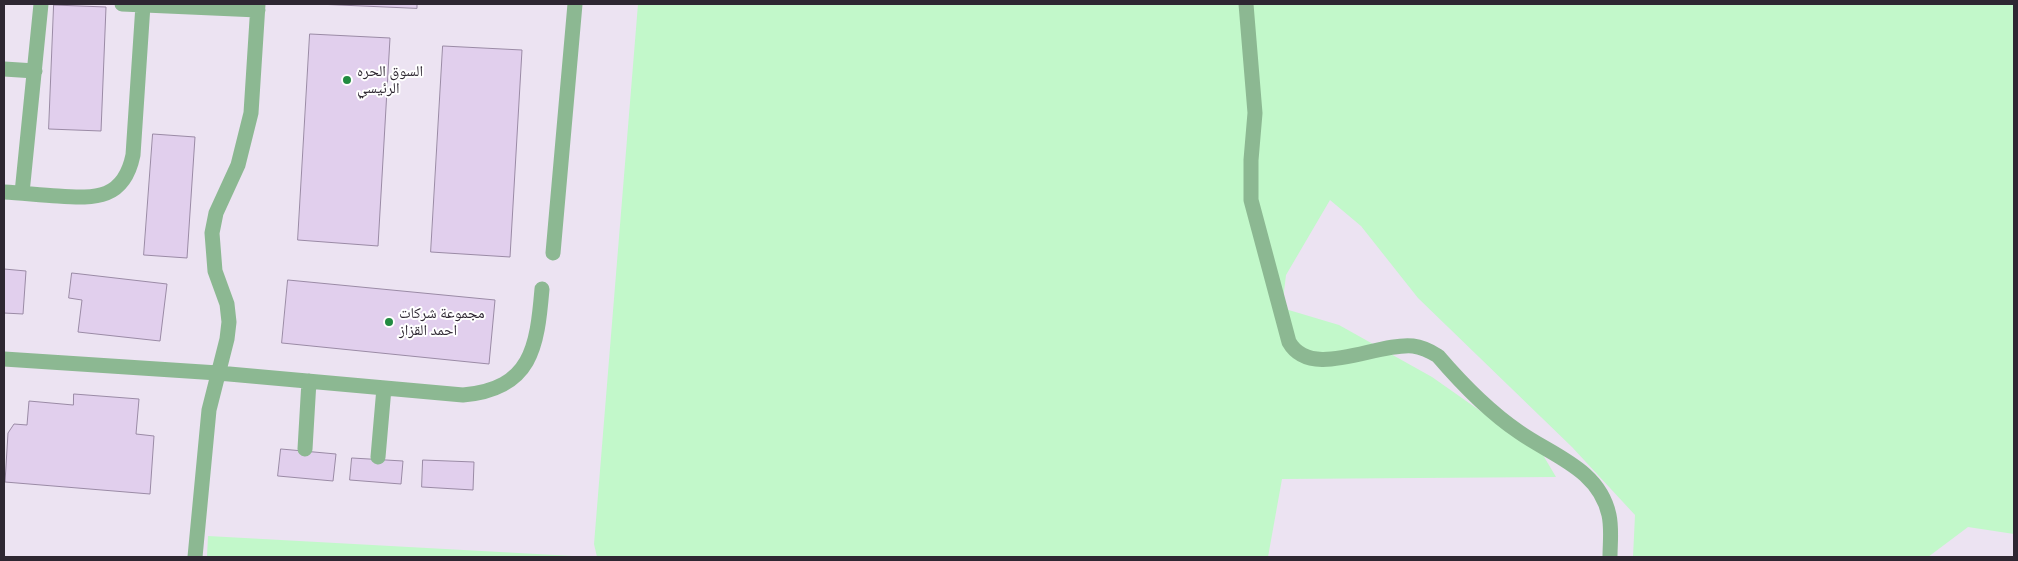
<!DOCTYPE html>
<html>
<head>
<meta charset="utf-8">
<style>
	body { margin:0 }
	#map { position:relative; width:2018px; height:561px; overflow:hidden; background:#faf3ff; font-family:"Public Sans",sans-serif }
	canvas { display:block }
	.frame { position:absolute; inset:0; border:5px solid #2e2732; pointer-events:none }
</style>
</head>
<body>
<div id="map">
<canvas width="2018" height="561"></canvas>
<div class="frame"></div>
</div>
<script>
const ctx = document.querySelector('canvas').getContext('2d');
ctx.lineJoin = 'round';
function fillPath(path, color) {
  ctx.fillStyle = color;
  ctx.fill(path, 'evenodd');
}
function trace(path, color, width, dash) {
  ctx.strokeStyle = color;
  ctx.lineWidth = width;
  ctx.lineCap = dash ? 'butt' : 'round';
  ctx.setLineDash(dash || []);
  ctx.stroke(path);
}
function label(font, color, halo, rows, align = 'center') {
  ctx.font = font + ' "Public Sans","Noto Naskh Arabic",sans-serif';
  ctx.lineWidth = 4;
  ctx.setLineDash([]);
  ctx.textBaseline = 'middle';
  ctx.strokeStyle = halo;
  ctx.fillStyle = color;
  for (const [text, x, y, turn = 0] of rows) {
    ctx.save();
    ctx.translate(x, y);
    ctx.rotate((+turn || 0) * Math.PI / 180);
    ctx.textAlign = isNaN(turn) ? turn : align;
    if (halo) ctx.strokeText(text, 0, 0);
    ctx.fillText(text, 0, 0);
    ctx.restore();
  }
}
fillPath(new Path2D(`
	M4,4H2014V557H4Z`), '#ece3f2');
fillPath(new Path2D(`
	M638,4H2014V534L1968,527L1928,557H1633L1635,515L1572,447L1418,298L1361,226L1330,200L1286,275L1282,308L1339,325L1432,377L1543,455L1556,477L1282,479L1268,557H597L594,544Z
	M208,536L573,556V557H207Z`), '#c2f8ca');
const building = new Path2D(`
	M317,4H417V8Z
	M54,5L106,7L101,131L49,129Z
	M310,34L390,38L378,246L298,240Z
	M443,46L522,50L510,257L431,252Z
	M153,134L195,137L187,258L144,255Z
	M4,269L26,271L23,314L4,313Z
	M72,273L167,284L160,341L78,332L82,300L69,298Z
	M288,280L495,300L489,364L282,343Z
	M74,394L139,399L136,434L154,436L150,494L5,482L8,433L14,424L27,425L29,401L73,405Z
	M281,449L336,454L333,481L278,476Z
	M352,458L403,461L401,484L350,480Z
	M423,460L474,462L473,490L422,487Z`);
fillPath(building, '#e1cfed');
trace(building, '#9b8ba6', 1);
trace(new Path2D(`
	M122,4L258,10
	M1246,4L1255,113L1251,160V200L1289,342C1311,381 1377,342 1413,346C1422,347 1430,351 1438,356C1462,384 1488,411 1519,432C1553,456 1599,469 1609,515C1612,529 1610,543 1610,557
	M4,69L35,71
	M4,192C22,193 40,195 58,196C96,199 124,199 133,155L143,5
	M22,193L41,4
	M553,253L575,4
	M4,359L218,373L463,395C532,389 537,347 542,289
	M305,449L309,381
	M378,457L384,388
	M195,557L209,410L227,339L229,322L227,304L215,271L212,233L216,213L238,165L251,113L258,4`), '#8cb892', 15);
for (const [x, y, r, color] of [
	[347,80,5,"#228b41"],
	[389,322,5,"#228b41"]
]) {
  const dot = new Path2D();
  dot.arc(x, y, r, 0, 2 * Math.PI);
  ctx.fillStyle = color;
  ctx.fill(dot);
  trace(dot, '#fff', 2);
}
label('15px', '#2e2732', '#fff', [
	["السوق الحره",357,71],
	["الرئيسي",357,88],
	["مجموعة شركات",399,313],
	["احمد القزاز",399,330]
], 'left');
</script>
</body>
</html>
